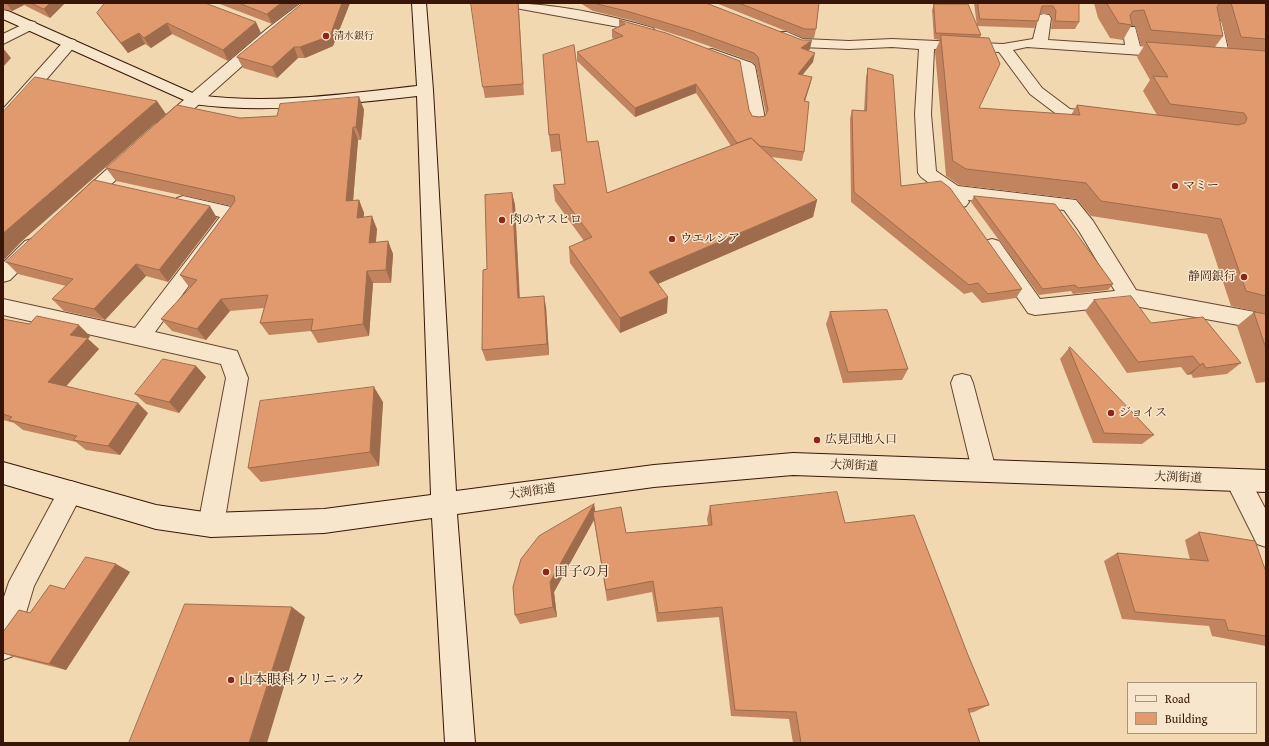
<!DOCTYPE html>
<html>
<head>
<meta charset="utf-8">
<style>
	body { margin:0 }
	#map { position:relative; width:1269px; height:746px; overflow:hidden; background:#f2d8b0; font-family:"Gentium Book Plus",serif }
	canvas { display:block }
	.frame { position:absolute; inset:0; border:4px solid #371607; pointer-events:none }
	.legend { position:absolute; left:1127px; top:682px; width:130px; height:52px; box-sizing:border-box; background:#f7e6cc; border:1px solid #aa937d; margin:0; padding:5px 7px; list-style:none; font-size:12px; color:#371607 }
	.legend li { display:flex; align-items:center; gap:8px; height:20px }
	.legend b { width:20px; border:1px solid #aa937d }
</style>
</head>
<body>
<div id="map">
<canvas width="1269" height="746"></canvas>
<div class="frame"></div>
<ul class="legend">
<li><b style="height:5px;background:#f7e6cc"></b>Road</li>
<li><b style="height:11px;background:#e19a6d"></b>Building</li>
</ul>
</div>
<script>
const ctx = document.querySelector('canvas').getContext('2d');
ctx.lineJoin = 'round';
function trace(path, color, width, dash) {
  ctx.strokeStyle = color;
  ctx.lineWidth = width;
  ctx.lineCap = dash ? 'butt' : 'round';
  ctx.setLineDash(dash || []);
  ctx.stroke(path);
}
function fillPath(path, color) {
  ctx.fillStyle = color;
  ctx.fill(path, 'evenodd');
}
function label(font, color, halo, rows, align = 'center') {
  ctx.font = font + ' "Gentium Book Plus","Noto Serif JP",serif';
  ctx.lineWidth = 3;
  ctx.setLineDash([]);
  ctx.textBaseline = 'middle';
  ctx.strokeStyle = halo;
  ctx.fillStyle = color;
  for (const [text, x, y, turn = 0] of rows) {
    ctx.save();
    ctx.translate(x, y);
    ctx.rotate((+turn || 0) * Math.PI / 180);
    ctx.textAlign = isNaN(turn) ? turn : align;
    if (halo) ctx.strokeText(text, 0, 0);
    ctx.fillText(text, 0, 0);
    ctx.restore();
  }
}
const street = new Path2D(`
	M301,3H317L278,34L169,131L163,132L157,131L155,127L157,123L268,28Z
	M503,3C553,3 605,14 653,28L655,31L653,34L648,35L619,27L510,7L505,6Z
	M1044,14L1049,15L1051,18L1048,40L1125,45L1123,30L1125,27H1135L1140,46L1176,50L1178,53L1176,56L1171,57L1027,47L1013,50L1042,88L1070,109L1107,114L1109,118L1107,122L1101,123L1059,116L1030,94L999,52L934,49L931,114L936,171L958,186L1076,200L1093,221L1136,290L1266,314V330L1129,305L1035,315L1028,313L985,251L982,246L985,241L992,239L999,241L1040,299L1115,291L1079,231L1064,210L968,200L969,202L966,206L960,208L954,206L947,196L921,177L918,173L915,114L919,49L892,47L849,49L801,47L777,38L775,35L777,32H787L803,39L849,41L892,39L1003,44L1033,39L1039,15Z
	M1215,19L1220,20L1222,23L1230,58L1228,61H1218L1216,58L1208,23L1210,20Z
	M30,21L35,22L37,25L35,28L3,44V34Z
	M70,39L75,40L77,43L75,46L9,123L3,124V109L65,40Z
	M712,49L752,63L755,66L765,119L763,123L757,124L751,123L749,119L740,69L707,56L705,53L707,50Z
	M133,150L139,151L142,155L139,159L86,207L80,209L74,207L71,203L74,199L127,151Z
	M183,196L240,209L242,213L155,332L237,351L248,378L224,525L220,533L211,537L202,533L198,525L226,378L221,364L3,315V299L135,328L220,217L177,206L174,202L177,198Z
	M32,239L39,241L42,246L39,251L10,280L3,282V263L25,241Z
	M962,374L970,376L973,383L996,470L993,478L984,481L975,478L972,470L951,383L954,376Z
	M1237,469L1246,472L1266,510V547L1257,544L1225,480L1228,472Z
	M71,481L80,484L83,492L34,586L13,656L3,660V600L9,582L62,484Z`);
const secondary = new Path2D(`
	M412,3H426L433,90L456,491L654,465L793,453L1266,470V492L793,475L654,487L457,514L475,743H445L432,518L324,533L211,537L156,529L3,484V462L156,505L211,513L324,509L431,495L417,96C342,104 269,114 193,104L3,19V10L8,11L197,95C271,105 343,94 417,86Z`);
trace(street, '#664631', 2);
trace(secondary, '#371607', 2);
fillPath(street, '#f7e6cc');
fillPath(secondary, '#f7e6cc');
fillPath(new Path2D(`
	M3,3H65L50,18L24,5L12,11L3,9V10Z
	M217,3H299L272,24Z
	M303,3H350L333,46L305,58H298L277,78L243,68L237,57Z
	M519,3V10L524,95L485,98L483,87Z
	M580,3H706L810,49L808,51L813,62L802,75L812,77L810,85L805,101L804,152L802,161L771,157L817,200L813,217L658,284L667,313L620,333L570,263L569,247L584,241L555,201L553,185L565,184L561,151L551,152L549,135L543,55L587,142L607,193L731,146L696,93L635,117L577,61V52L614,39L612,38V30L619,26V20L749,110L752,116L759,117L765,116L766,114L756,66L753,62L692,40L630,20L593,11Z
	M716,3H819L816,29L814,38H803Z
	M974,3H1079V22L1075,29H1051L1052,18L1049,14H1040L1038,21L1034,28L977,26L981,35L980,37L1000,64L979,108L1071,115L1077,105L1157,115L1143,91L1150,80L1137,57L1144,46H1141L1135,26H1131L1123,40L1110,38L1098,18L1094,3H1259L1266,4V314L1231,306L1207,234L1091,216L1076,199L959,185L946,176L935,51L940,40L934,39L932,10L934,4L977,26ZM1219,18H1220L1229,48L1215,47L1223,36Z
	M97,13L261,33L228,61L172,34L151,48L145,44L128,53L104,23Z
	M868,68L901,186L1022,289L1016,298L982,303L972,292L964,294L851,202L850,119L852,110L864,111L866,77Z
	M359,97L364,110L361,140H358L353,201L359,200L364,213V217L377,229L376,243L388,241L393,254L391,283H373L369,336L318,343L311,331L269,335L260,323L264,308L230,311L206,340L172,331L161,319L190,288L180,275L232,206L116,181L106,168L240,118L277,116Z
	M512,193L515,205L520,298L546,307L549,355L486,361L482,350L487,269Z
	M974,196L1113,284L1108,290L1073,294L1071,291L1039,295L971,202Z
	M217,218L168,282L146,276L105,320L64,311L52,299L66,286L18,274L6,262Z
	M1094,300L1151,323L1241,363L1227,374L1193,378L1191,374L1187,375L1181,367L1127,373L1085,311Z
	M830,312L908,369L902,380L843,383L826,324Z
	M1254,312L1266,314V382L1256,383L1237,326Z
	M3,319L90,336L88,339L99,349L66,386L148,413L120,455L86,450L76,442L23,430L14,423L3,420Z
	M1069,348L1154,435L1142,444L1093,443L1060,359Z
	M196,366L206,377L179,413L146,404L135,394Z
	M383,402L379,466L261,482L248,468Z
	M594,504L595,512L626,533L708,525L707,519L710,506L845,523L968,655L989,705L974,712L969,713L980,743H793L789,719L731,716L719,617L657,622L652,592L607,601L594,520L554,592L557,617L520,624L515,615Z
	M1199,532L1266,572V646L1212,636L1209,626L1122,619L1104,561L1117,553L1190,560L1185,540Z
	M116,564L130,572L66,670L14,657L3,653V632L64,589Z`), '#c2845e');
fillPath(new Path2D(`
	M6,3H23L24,5L12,11Z
	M50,3H65L50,18L44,9Z
	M281,3H299L272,24L267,14Z
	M342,3H350L333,46L305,58L300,47Z
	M256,22L261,33L228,61L223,50Z
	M167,23L172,34L151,48L144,38Z
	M139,33L145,44L128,53L121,43Z
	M812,40L810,49L799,57L801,48Z
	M294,47L298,58L277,78L272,67Z
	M3,48L11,58L3,67Z
	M815,53L813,62L796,83L798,74Z
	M812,77L810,85L802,110L804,101Z
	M696,84V93L635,117V108Z
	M359,97L364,110L361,140L356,127Z
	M157,101L166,114L21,242L3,261V233L8,229Z
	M353,127L358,140L352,214L346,201Z
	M512,193L515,205L520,310L518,298Z
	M359,200L364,213L363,230L357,218Z
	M817,200L813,217L648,288L649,272Z
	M210,206L217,218L168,282L159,270Z
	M372,216L377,229L374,256L369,243Z
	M388,241L393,254L391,283L386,270Z
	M136,264L146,276L105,320L94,309Z
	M367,271L373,283L369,336L363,324Z
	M544,296L546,307L549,355L547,344Z
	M668,297L667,313L620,333V318Z
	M221,299L230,311L206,340L197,329Z
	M79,325L90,336L88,339L99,349L61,392L48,382L70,335Z
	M1203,363L1191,374L1187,375L1200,365Z
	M196,366L206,377L179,413L169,402Z
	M374,387L383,402L379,466L370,452Z
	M138,403L148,413L120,455L108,446Z
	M594,504L596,516L593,512L594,520L554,592L557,617L553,607L550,582Z
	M116,564L130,572L66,670L49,664Z
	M292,607L305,617L267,743H249Z`), '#9e6c4c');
const building = new Path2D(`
	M31,3H50L44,9Z
	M105,3H205L256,22L223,50L167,23L144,38L139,33L121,43L97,13Z
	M239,3H281L267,14Z
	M303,3H342L330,36L300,47H294L272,67L237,57Z
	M471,3H518L523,84L483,87Z
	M594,3H706L802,40H812L801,48L815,53L798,74L812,77L804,101L809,102L804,152L760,146L751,138L737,143L696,84L635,108L577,52L623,36L612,30L625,24L619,20L666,33L740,61L749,110L752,116L759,117L765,116L768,110L758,57L754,53L693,31L630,12Z
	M739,3H819L816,29H805Z
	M978,3H1079V22L1055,21L1056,11L1053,6H1042L1038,21L980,19Z
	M1107,3H1259L1266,4V39L1241,37L1231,3H1220L1217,7L1223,36L1151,30L1144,10L1133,11L1130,15L1132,25L1119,23Z
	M934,4H968L981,35L936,33Z
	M941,35L989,38L1000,64L979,108L1080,115L1077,105L1238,125L1245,123L1247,118L1244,113L1170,104L1153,76L1168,77L1146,42L1266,51V296L1246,291L1221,219L1101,201L1086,183L966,169L953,161Z
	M574,45L587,142L598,141L607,193L751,138L817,200L649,272L668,297L620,318L569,247L592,237L553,185L565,184L559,134L549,135L543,55Z
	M868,68L893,75L901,186L941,181L950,188L1022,289L988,294L978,283L969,285L854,192L852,110L866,111Z
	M35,77L157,101L8,229L3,233V112Z
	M359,97L356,127H353L346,201L359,200L357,218L372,216L369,243L388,241L386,270L367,271L363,324L311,331L313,319L260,323L268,295L221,299L197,329L161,319L197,280L180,275L235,201L234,196L106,168L177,105L240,118L277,116L280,104Z
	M94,180L210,206L159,270L136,264L94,309L52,299L73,279L6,262Z
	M512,193L518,298L544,296L547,344L482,350L483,270L487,269L485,195Z
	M974,196L1055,204L1113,284L1078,288L1075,285L1043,289Z
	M1131,296L1151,323L1203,317L1241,363L1206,368L1203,363L1200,365L1193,356L1138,362L1094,300Z
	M887,310L908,369L848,372L830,312Z
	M1254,312L1266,314V348Z
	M37,316L79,325L70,335L88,338L48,382L138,403L108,446L73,440L77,436L9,420L12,417L3,414V319L29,324Z
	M1070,347L1154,435L1104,433L1069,348Z
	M163,359L196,366L169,402L135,394Z
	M374,387L370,452L248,468L260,401Z
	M837,492L845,523L914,515L968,655L989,705L968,709L980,743H801L796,712L735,710L722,607L658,613L653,581L606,590L593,512L621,507L626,533L712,525L710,506Z
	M594,504L550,582L553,607L515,615L513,587L521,559L539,536Z
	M1199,532L1255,541L1266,572V636L1228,630L1225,620L1135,612L1117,553L1208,561Z
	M86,557L116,564L49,664L3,653V632L19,610L30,613L50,585L64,589Z
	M185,604L292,607L249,743H129Z`);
fillPath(building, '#e19a6d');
trace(building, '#9e6c4c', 1);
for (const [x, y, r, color] of [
	[326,36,4,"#8f2418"],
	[1175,186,4,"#8f2418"],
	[502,220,4,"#8f2418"],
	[672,239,4,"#8f2418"],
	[1244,277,4,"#8f2418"],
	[1111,413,4,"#8f2418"],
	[817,440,4,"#8f2418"],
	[546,572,4,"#8f2418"],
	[231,680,4,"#8f2418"]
]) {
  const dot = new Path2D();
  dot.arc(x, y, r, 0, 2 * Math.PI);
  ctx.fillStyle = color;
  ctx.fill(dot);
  trace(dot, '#f7e6cc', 1.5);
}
label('10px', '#371607', '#f7e6cc', [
	["清水銀行",334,36]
], 'left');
label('12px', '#371607', '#f7e6cc', [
	["マミー",1183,186],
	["肉のヤスヒロ",510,220],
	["ウエルシア",680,239],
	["静岡銀行",1236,277,"right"],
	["ジョイス",1119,413],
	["広見団地入口",825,440]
], 'left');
label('12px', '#371607', '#f7e6cc', [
	["大渕街道",854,466,2],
	["大渕街道",1178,478,2],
	["大渕街道",532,492,-8]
]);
label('14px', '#371607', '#f7e6cc', [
	["田子の月",554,572],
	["山本眼科クリニック",239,680]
], 'left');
</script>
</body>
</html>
